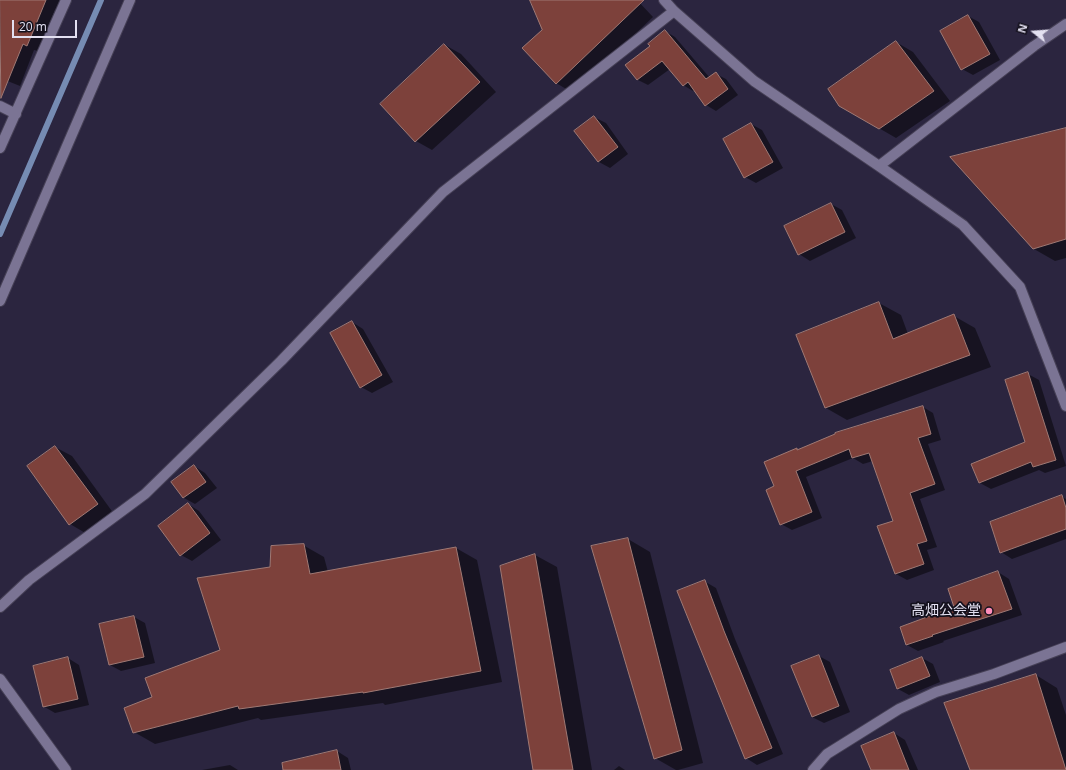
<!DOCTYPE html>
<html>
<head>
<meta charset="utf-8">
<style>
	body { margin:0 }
	#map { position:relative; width:1066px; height:770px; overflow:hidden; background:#2b253f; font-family:"Open Sans",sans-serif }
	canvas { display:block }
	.north { position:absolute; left:1014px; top:12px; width:40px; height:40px; -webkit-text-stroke:3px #13101c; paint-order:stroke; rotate:287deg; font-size:11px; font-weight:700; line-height:16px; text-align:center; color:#e3e0f1 }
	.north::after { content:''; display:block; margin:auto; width:14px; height:18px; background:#e3e0f1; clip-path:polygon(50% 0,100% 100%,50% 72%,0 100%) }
	.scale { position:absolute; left:12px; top:20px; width:65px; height:18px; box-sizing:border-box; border:2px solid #e3e0f1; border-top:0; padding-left:5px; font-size:12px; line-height:14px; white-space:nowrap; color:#e3e0f1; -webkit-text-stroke:3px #13101c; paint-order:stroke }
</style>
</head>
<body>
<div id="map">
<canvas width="1066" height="770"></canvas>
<div class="north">N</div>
<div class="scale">20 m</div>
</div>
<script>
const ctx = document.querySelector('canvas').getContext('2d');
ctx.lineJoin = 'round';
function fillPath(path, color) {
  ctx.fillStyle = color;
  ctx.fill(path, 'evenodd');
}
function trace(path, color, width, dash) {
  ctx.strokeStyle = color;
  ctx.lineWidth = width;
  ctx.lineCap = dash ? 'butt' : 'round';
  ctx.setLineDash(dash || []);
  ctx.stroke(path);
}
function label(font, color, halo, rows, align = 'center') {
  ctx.font = font + ' "Open Sans","Noto Sans JP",sans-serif';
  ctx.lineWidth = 3.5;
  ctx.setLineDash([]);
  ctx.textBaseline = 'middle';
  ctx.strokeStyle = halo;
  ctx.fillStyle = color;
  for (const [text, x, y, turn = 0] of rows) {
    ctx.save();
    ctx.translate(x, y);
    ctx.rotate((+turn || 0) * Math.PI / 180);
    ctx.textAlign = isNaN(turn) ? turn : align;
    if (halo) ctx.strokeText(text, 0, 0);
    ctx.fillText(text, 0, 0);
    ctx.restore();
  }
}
fillPath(new Path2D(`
	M25,0H68L62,13L55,10L38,51L34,50L20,86L0,78V17Z
	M531,0H637L653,17L573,93L556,83L543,30Z
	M968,16L979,22L1000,60L973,75L962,69Z
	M665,31L675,37L710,78L716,74L726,79L738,95L716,111L706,105L695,90L693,91L683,85L670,69L648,85L638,80L627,65L651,46Z
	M896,42L913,52L950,101L896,138L839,105Z
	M445,45L461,54L496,92L432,150L416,141Z
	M594,117L606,123L628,154L610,168L599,162L576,132Z
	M751,124L762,130L783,168L756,183L745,177Z
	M1066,129V258L1055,261L1034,249Z
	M831,204L842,210L856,238L810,261L799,254Z
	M879,303L901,315L908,334L954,316L975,328L991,367L847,420L826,408Z
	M352,322L363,329L393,382L372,393L361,387Z
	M1028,374L1039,380L1066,466L1045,473L1039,470L991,489L980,483L1026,443Z
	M923,407L933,413L941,440L928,444L945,490L920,499L937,547L927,550L934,570L907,580L896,574L879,527L894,521L873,461L863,464L853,458L806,477L822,518L792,530L781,524L776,487L796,449L798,450Z
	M55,447L72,456L114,514L87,534L70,524Z
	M194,466L205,473L217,488L195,504L184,498L173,482Z
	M1061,496L1066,499V539L1012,559L1001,552Z
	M188,504L199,511L221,540L192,561L181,555Z
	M628,539L650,552L703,763L678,770H676L655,758Z
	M303,545L324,557L328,572L456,548L477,560L502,682L385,705L383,703L261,720L258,718L155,744L134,732L153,698L221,650L271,567Z
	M535,555L557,567L592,770H534L501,567Z
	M998,572L1009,579L1022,615L943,641L944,642L918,651L907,645L901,627L955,607Z
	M704,581L716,588L735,639L783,754L757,765L746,758Z
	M134,617L145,623L155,663L121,671L110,665Z
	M819,656L830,662L850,712L824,723L812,717Z
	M68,658L79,665L89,705L55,713L43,706Z
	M922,658L933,664L940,682L909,695L898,689L891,671Z
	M1036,675L1057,688L1066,715V770H971Z
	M894,733L905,740L918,770H879Z
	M337,751L348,758L351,770H307Z
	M230,765L238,770H202Z
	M619,766L625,770H614Z`), '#0007');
trace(new Path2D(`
	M0,234L101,0`), '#768cb3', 6);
const building = new Path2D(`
	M0,0H46L27,46L23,44L1,98Z
	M530,0H644L556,84L522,48L542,30Z
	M968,15L990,54L961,70L940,31Z
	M665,30L706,79L716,72L728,89L705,106L688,82L683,86L662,61L637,80L625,65L650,46L648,44Z
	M896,41L934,91L879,129L839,106L828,89Z
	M444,44L480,82L415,142L380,104Z
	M594,116L618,147L598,162L574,131Z
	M751,123L773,162L744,178L723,139Z
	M1066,128V239L1033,249L950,157Z
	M831,203L845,232L798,255L784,226Z
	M879,302L893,339L954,314L970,355L825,408L796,335Z
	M352,321L382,375L360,388L330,333Z
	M1028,372L1056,460L1033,467L1031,462L979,483L971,464L1025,442L1005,380Z
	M923,406L931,434L918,438L935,484L910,493L927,541L917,544L924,564L895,574L877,526L893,521L869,453L852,458L849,449L796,471L812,512L780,525L766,490L774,486L764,462L797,448V450L835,434V433Z
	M55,446L98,504L69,525L27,466Z
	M194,465L206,482L183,498L171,482Z
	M1062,495L1066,508V529L1000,553L990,522Z
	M188,503L210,533L180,556L158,526Z
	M628,538L682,750L654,759L591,546Z
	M304,544L310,574L456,547L481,671L363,693V692L239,709L238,706L133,733L124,708L152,697L145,678L220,650L197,578L270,567L271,546Z
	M535,554L573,770H533L500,566Z
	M998,571L1012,609L932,635L933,636L906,645L900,627L954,607L948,589Z
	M705,580L724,631L772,748L745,759L677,591Z
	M134,616L144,657L109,665L99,624Z
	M819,655L839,706L812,717L791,666Z
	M68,657L78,699L43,707L33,666Z
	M922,657L930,676L897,689L890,670Z
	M1036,674L1066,770H970L944,703Z
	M894,732L909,770H871L861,746Z
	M337,750L341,770H283L282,763Z`);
fillPath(building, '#7d413b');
trace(building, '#9f7974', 1);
const minor = new Path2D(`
	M664,0L674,11L754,81L879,166L963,225L1020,287L1066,406
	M0,106L16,114
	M0,148L66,0
	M879,166L1034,46L1066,24
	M0,301L130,0
	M0,607L29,580L145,494L281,361L443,192L674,11
	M0,679L66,770`);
const tertiary = new Path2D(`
	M813,770L827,754L899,709L936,692L994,674L1066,647`);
trace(minor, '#464056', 12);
trace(tertiary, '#464056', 12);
trace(minor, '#7b7494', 10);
trace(tertiary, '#7b7494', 10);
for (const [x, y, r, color] of [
	[989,611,4,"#ff8eba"]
]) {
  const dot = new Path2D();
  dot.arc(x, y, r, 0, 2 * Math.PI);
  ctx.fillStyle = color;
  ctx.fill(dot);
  trace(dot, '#13101c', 1.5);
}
label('14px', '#e3e0f1', '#13101c', [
	["高畑公会堂",981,611]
], 'right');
</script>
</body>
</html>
